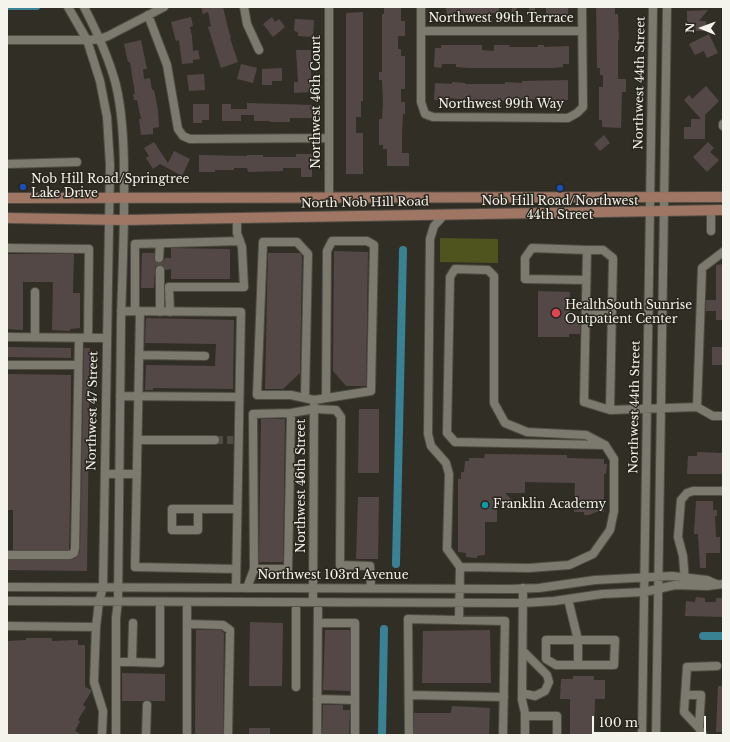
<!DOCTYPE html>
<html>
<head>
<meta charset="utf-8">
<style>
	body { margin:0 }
	#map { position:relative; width:730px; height:742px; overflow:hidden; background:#312f25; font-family:"Libre Baskerville",serif }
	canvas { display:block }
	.frame { position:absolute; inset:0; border:8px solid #f4f3ec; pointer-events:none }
	.north { position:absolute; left:682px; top:8px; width:40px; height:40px; -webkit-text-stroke:3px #27251c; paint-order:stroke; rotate:271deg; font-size:11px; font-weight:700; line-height:16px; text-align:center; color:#f4f3ec }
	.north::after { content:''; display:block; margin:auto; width:14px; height:18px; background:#f4f3ec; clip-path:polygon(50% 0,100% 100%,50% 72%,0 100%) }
	.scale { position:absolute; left:592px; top:716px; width:114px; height:18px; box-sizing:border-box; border:2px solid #f4f3ec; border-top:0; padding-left:5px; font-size:12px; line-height:14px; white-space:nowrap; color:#f4f3ec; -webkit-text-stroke:3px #27251c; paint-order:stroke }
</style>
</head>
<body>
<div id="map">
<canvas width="730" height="742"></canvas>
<div class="frame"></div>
<div class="north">N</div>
<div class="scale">100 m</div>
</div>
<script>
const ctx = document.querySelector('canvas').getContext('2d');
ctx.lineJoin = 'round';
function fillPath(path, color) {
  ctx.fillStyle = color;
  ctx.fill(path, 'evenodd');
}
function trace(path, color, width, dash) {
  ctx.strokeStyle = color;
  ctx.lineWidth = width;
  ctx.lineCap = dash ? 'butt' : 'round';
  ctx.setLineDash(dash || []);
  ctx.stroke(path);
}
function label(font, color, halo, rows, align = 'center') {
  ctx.font = font + ' "Libre Baskerville",serif';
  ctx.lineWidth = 3;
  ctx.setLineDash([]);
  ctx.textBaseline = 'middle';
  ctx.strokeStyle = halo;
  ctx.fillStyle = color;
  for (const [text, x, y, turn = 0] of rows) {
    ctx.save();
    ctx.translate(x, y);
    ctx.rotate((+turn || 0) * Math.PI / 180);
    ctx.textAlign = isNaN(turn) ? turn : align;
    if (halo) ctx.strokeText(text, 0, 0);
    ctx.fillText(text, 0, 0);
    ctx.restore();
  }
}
fillPath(new Path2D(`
	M440,238L498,239V263L440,262Z`), '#4f541f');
fillPath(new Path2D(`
	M7,7H42L38,10H7Z`), '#398293');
trace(new Path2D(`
	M396,564L403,250
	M703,636H723
	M382,735L384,629`), '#398293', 8);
fillPath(new Path2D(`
	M201,7H223L228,28L231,38H230L238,62L221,68L208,27L211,26L208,12L203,14Z
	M384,7H401V21H405V36H398V49H401V56H405V89H401V102H405V114H403L402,133V153H409V166H387V149H383V145H379V119H382L383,102L382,80H379V72H382V14H384Z
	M446,7H499V13H492V16L447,15Z
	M512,7H517V16H511Z
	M529,7H535V16H529Z
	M546,7H568V14H552V16H546Z
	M596,8H615V14H618L619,40H618V79H626V92H622L621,128L602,127V120H599V87H603V75H600V68H597Z
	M708,10L699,21H706L707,31H687V11Z
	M363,12V101H361V117H356V133H363V174H346V13Z
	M191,17L193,26L190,27L192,36L193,51L198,50L200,59L193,60V63L182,64L179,40L176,41L171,22Z
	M272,17L275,22L279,19L285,27L273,37L263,24Z
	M295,19L314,20L313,37L298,36V32L294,31Z
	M709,34L718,53L707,58L704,51L695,55L689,44Z
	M141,40L147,69H143L144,79L150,78L152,90H154L158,110L159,127L153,128V134L141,135L139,119H141L137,100H134L133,94H135L130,62H128L124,44Z
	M441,45H482V50L494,51V45H510L509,47H538V45H544V47L569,46V64H563V67L552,68H469L456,67V64H442L441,68L434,67L435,48H441Z
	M296,50H311V92L294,93V82H298Z
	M241,64L257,68L253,83L237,79Z
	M282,68V81H272V85H262V69Z
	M204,74L205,90L189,91L187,75Z
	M568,80V100H552V103H546L547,99L517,100V101H500V103H494V101L469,102V100L448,98L447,100H434L435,83L452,84V82L465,83V84H505V82L522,83V81Z
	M706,86L719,101L705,115V139H684V127H691V119H701L684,100L689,95L692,99Z
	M247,103L312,105V118H290V122H270V121H254V115H241V121H222V104H231V109H247Z
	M193,104H209V120H202V123H193Z
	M604,135L610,143L600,151L594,144Z
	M154,142L168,163L174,151L190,159L182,176L160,164L153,169L146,158L149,156L144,148Z
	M708,142L714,148L710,152L719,160L707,172L693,157Z
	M296,154H312V177H301V168H283V171L248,172L247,168H234V170H215V172H199V155L247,156V155H263V157H296Z
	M171,248L230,249V279H171V269L165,270L163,265H160L155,267V270L154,288H141L142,253H154V260L159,263L163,261L165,258H171Z
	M334,251L368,252L366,386H346L333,371Z
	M268,253H300L302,256L300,373L283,389H265Z
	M7,254H74L73,293H80V328L70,329V331L52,330L53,282H23V330L7,329Z
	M723,264V320H716V311H706V300H716V265Z
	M538,291L570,292L569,320H580V334H569V337H538Z
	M146,318L234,320L233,389L153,388V390H145L146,365L215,366L216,344L145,343Z
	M7,347L71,348V358L7,357Z
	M712,347H723V365H712Z
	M84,348H90L87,571L7,570V560H70L76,558L79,554L80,548Z
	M7,374L71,375L70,503L69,550H13V510H7Z
	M359,409H379V473H358Z
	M261,419H285L283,562H259Z
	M697,452L723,453V474H687L688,456H697Z
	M485,454L567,455V458L604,459V464H607L606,474H604V512H596L589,515H584V512H574L575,483L525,482V493H505L514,502L506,510L497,502V522H485V555L477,556V558H475L466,557V553L458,552V479H461V472H464L465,461H469V458H484Z
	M358,497H379L378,559H356Z
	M696,501H713V510H717V516H715L716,537H720V553H706V568H700L698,534H694Z
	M696,597L705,598V602H716V598H723V617L685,616L686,601L695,602Z
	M250,622L283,623L282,686H249Z
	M196,630H221L224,633L223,735H195Z
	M325,630H350V691L323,690Z
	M490,630L491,683H422L423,631Z
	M26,638H52V641L78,640V645H85V687L91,690V692L83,705L86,707L78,720L80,721L75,731L82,735H7V641L26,640Z
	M122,673L165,674V701H151L147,700L143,701H122Z
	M573,676H594V680H605V699H595L594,735H570V699H560L561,679H573Z
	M718,686H723V732H716Z
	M323,705H343V710H350L349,735H322Z
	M452,706L490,708L489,735H414V713H451Z
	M249,728H270V735H249Z`), '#544847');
trace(new Path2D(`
	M159,258L160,270
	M215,440H233`), '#4e4c43', 8, [8, 4]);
const minor = new Path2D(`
	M68,7L87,40L100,81L107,117L110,165L103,587L99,602L96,627L94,682L103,711L102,735
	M84,7C97,32 109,58 116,85C123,115 124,145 124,175C125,225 122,274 121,323C120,416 119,509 118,601L116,618V735
	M244,7L247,24L259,50
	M329,7V197
	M421,7V102L425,114L433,117L568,118L577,113L583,107L582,7
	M148,15L167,65L178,129L183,136L190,139L328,138
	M421,31H582
	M7,40H87L100,39L108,36L164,7
	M723,124V126
	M7,164L77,162
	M444,215L434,226L430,239L428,434L431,446L446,463L449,474L447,549L460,567
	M711,231V210
	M7,248L89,249L88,338
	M587,250H603L613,258L610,410
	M159,258L160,244
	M160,270V312
	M586,280L525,279V258L532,248L587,250C586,300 585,351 584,402L610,410L697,407L702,268L723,252
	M35,292V337
	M121,311L241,312L236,588
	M135,311V244L240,241
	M140,311L135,567L236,569
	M170,312L169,287H244L242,247L237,233V218
	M586,312H612
	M7,337L106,338
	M140,355L205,356
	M7,365H78
	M120,396L239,397
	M305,397L308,254L297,242H263L257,395H291L314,400L371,391L374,245L367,241H332L327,251L326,398
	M697,407L713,416H723
	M138,440H215
	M105,474H137
	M198,509V530H172V509H237
	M7,555H70L74,553L75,548L79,338
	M254,569H288L291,413
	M685,582L683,556L678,537L681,500L687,493L693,491H723
	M7,587L508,589L539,588L595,580L672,576L707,580L716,584
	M247,588L254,569L253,414L291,413L314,409L336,410L341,417L340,565L370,566L371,588
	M523,588L522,700L525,713V735
	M568,599L578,640H546V659L556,665H614L615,640H578V665
	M7,601L523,603L554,601L602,594L644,592L675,585L707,586L723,584
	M313,602L314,405
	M459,620L460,567L529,568L569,565L593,554L610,530L614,511V459L605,445L586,435L527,432L505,423L494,403V276L488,270L455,269L450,277L447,433L455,442L605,445
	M133,623L132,662L160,663V602
	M318,623H355V735
	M187,624L223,625L230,630L228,735
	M7,626L96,627
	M116,662H132
	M296,687V603
	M522,693L535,696L545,691L549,682L547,675L523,651
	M409,695L504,697
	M685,695H701L699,728
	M317,699L355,700
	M525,716H557V735
	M146,735L147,705
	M187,735V602
	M317,735L318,602
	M409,735L408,619L505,621L503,735
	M642,735L653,7
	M656,735L667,7
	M703,735L699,728L684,712L687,667L717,666`);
const major = new Path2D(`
	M7,198L723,197
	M7,218L124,220L237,218L723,210`);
trace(minor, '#4e4c43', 10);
trace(major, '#4e4c43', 12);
trace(minor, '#7c796e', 8);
trace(major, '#9f7564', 10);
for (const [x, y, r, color] of [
	[23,187,4,"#1a4fb4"],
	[560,188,4,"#1a4fb4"],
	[556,313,5,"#e0444e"],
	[485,505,4,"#0f9aa8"]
]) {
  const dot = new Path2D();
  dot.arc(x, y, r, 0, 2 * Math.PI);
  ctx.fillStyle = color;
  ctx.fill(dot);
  trace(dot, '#27251c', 1.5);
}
label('12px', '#f4f3ec', '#27251c', [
	["Northwest 99th Terrace",501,19],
	["Northwest 44th Street",640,83,-89],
	["Northwest 46th Court",317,102,-90],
	["Northwest 99th Way",501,105],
	["North Nob Hill Road",365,203,-1],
	["Northwest 44th Street",635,407,-89],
	["Northwest 47 Street",93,411,-89],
	["Northwest 46th Street",302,486,-90],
	["Northwest 103rd Avenue",333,576]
]);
label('12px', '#f4f3ec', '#27251c', [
	["Nob Hill Road/Springtree",31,180],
	["Lake Drive",31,194],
	["Nob Hill Road/Northwest",560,202,"center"],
	["44th Street",560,216,"center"],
	["HealthSouth Sunrise",565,306],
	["Outpatient Center",565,320],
	["Franklin Academy",493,505]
], 'left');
</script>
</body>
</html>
